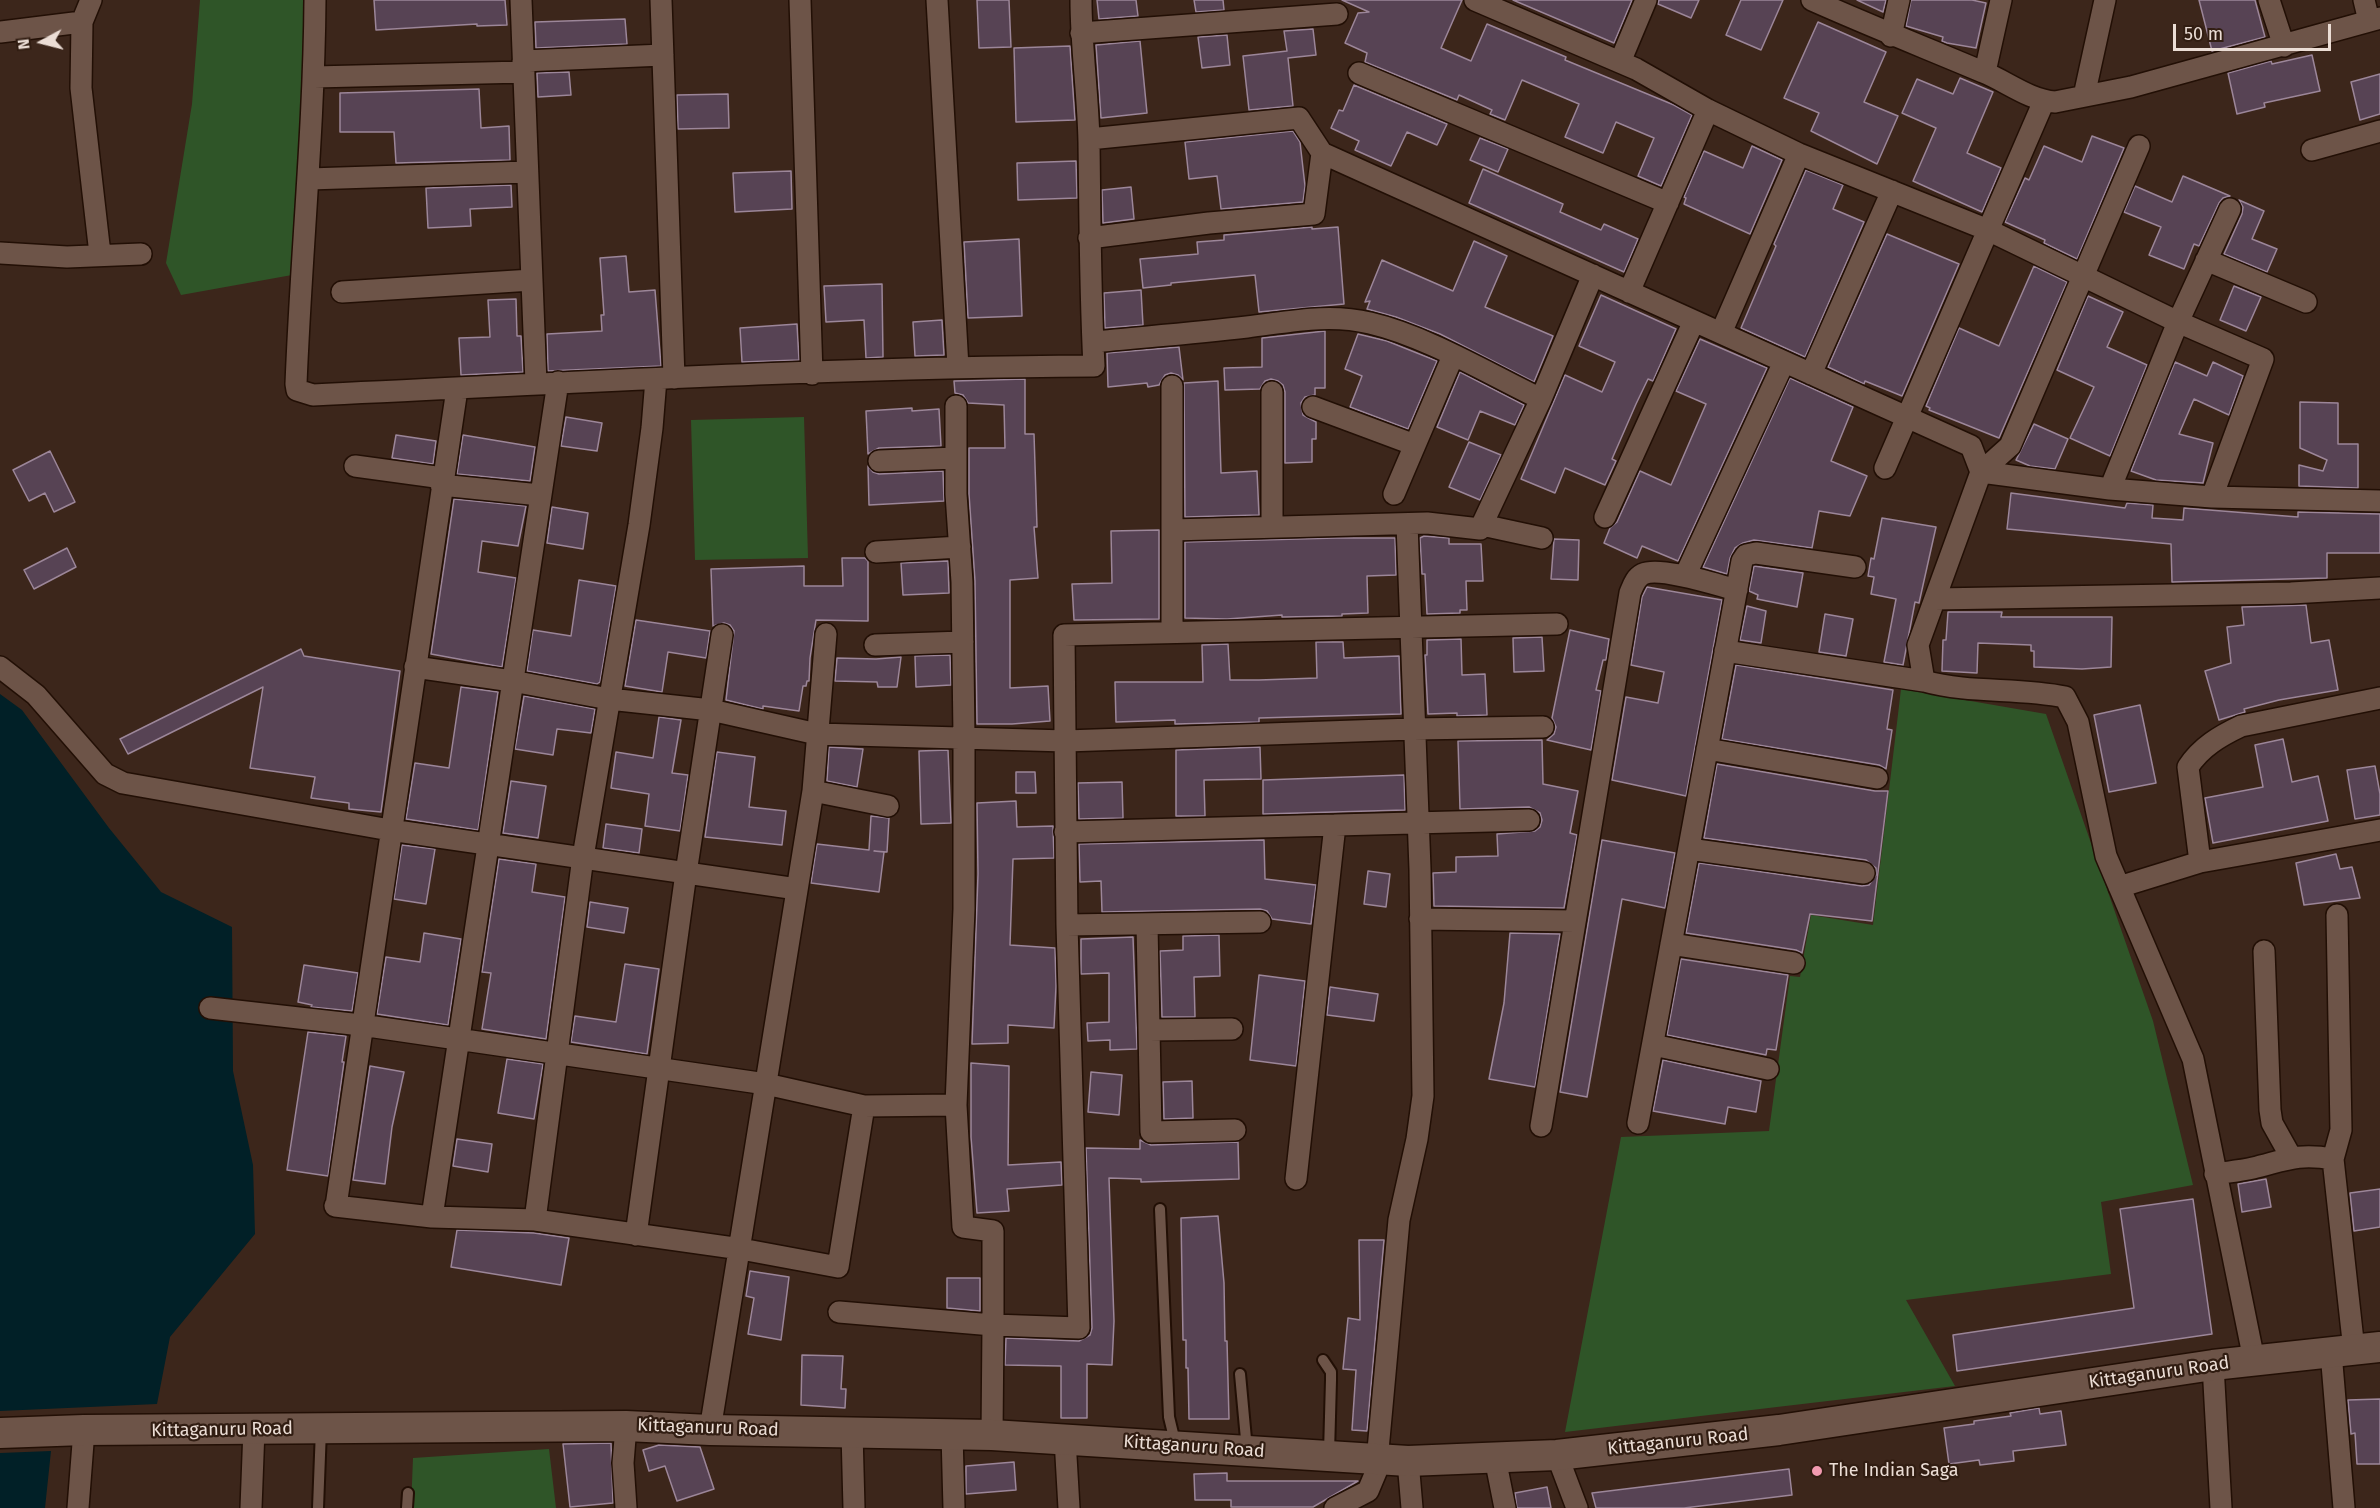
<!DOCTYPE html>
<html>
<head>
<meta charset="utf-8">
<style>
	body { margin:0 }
	#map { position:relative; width:2380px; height:1508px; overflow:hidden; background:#3c261b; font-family:"Fira Sans",sans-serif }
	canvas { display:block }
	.north { position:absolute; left:12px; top:12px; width:60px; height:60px; -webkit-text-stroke:4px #311d12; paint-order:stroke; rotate:263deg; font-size:16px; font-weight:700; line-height:24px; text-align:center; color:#ebddd5 }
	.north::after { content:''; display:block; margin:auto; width:21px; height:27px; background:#ebddd5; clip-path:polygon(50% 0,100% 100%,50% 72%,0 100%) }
	.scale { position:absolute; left:2173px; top:24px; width:158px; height:27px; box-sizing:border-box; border:3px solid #ebddd5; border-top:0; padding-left:8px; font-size:18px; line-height:21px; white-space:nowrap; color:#ebddd5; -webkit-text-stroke:4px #311d12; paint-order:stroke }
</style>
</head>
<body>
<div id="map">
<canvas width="2380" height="1508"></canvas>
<div class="north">N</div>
<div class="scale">50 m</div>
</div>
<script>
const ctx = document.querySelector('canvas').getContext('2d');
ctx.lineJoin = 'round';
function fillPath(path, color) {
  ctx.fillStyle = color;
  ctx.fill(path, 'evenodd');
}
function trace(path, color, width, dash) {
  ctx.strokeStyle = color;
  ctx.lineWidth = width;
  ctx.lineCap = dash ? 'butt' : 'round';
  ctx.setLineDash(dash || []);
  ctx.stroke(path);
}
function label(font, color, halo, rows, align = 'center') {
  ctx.font = font + ' "Fira Sans",sans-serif';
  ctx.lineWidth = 4.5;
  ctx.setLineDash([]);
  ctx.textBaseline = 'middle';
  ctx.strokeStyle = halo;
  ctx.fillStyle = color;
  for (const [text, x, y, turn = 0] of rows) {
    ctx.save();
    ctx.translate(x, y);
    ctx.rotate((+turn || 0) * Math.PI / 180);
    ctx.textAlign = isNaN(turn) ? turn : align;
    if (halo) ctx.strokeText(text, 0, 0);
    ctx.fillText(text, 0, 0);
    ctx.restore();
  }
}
fillPath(new Path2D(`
	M200,0H308L292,275L181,295L166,263L192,104Z
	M804,417L808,558L695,560L691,420Z
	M1901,689L2046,714L2153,1021L2193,1185L2101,1202L2111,1274L1906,1300L1955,1386L1565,1432L1621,1137L1769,1131L1790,976L1800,977L1811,915L1873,925Z
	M549,1449L556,1508H411L413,1458Z`), '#2f5528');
fillPath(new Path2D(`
	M0,694L22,710L109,828L161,892L232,927L233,1071L253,1165L255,1234L170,1337L157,1404L0,1411Z
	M51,1451L45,1508H0V1453Z`), '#012027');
const building = new Path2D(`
	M374,0H505L507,25L477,26V24L376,30Z
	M977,0H1009L1011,47L979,48Z
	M1097,0H1136L1138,16L1099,19Z
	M1194,0H1223L1224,10L1196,12Z
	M1342,0H1462L1441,48L1471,61L1487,24L1566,57L1565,60L1674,105L1692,115L1661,186L1638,176L1654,138L1616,122L1603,153L1565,137L1579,104L1522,80L1505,120L1490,114L1492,110L1459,95L1457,100L1365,62L1367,53L1345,43L1358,13L1369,12Z
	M1513,0H1632L1614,43Z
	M1659,0H1699L1691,18L1658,4Z
	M1741,0H1783L1761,50L1726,35Z
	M1857,0H1886L1883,12Z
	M1911,0H1972L1986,3L1976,48L1947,43L1942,41L1943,37L1906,26Z
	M2199,0H2255L2265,37L2212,51Z
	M625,19L627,44L536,48L535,22Z
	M1818,22L1886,52L1864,102L1898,116L1877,164L1811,131L1819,113L1784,98Z
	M1313,29L1316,55L1288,58L1293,106L1249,110L1243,56L1287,51L1284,31Z
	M1227,35L1230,65L1202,68L1198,37Z
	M1140,41L1147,113L1101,118L1096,45Z
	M1070,46L1075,120L1016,122L1014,48Z
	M2312,55L2320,91L2264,103L2265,107L2237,114L2228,73L2271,61L2272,64Z
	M569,72L571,95L538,97L537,73Z
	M2380,74V114L2360,120L2351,82Z
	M1960,78L1993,92L1967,153L2001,168L1982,212L1913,181L1936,128L1902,113L1917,79L1953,94Z
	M1354,85L1447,124L1437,145L1407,132L1391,166L1355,150L1359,141L1331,128L1339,110L1343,111Z
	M479,89L481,128L509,126L510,160L396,163L394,132H340V93Z
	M728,94L729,128L678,129L677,95Z
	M1293,131L1300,142L1305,186L1303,202L1221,209L1217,176L1189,179L1185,142Z
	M2092,136L2124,148L2077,259L2044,243L2045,240L2005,222L2025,178L2029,180L2044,146L2082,162Z
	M1480,138L1508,149L1498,172L1470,160Z
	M1752,146L1782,160L1750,234L1684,204L1686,198L1684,197L1704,151L1743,168Z
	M1076,161L1077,198L1018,200L1017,163Z
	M1483,169L1563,204L1560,212L1601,230L1604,224L1638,239L1624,272L1469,203Z
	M1806,170L1843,185L1833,209L1864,222L1805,357L1741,328L1776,246L1774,244Z
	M791,171L792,209L735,212L733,173Z
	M2183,176L2230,196L2223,198L2219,203L2199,246L2194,244L2184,269L2149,255L2161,227L2124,212L2135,186L2172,202Z
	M511,185L512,207L470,209L471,226L428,228L426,188Z
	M1131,187L1134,219L1103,223L1102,190Z
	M2239,200L2264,211L2252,239L2277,249L2267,272L2224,254L2242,214L2243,207Z
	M1312,227V229L1338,227L1344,304L1259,312L1255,275L1171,283V285L1143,288L1140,259L1198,254L1197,242L1224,240V235Z
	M1887,234L1959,264L1902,396L1865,381L1864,384L1828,367Z
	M1019,239L1022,316L968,318L964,242Z
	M1474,241L1507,256L1485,307L1553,336L1534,382L1440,334L1396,317L1367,309L1370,301L1365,302L1382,260L1453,291Z
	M626,256L629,292L655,290L661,366L548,371L547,334L602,331L601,315H604L600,258Z
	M2034,266L2067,282L1999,438L1929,410L1930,408L1926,406L1959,328L1999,346Z
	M882,284L883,357L866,358L864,320L826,322L824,286Z
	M2234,286L2261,297L2246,331L2220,320Z
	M1141,290L1143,325L1105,328L1104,293Z
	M1601,295L1676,329L1653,381L1648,379L1636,404L1612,459L1616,461L1605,485L1565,468L1555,493L1521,479L1565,375L1602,392L1615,362L1579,346Z
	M2088,296L2123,312L2107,347L2147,365L2110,456L2070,438L2094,387L2057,370Z
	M516,299L517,336H521L523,372L461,375L459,338L490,337L488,300Z
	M942,320L944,355L915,356L913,322Z
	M797,324L799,360L742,362L740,328Z
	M1325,331V388H1315V395L1305,397L1301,403L1303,415L1316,422V439H1312V462L1285,463V392L1283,385L1278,381L1271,379L1265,381L1260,389L1225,390L1224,368L1262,367V338Z
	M1358,334L1387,341L1437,361L1408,429L1350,407L1362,376L1345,369Z
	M1700,339L1767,368L1678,561L1642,546L1637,558L1604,543L1610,528L1617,522L1640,471L1671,485L1706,404L1676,391Z
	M1179,347L1183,380L1178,375L1171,373L1165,375L1159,385L1148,387L1147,383L1108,387L1107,353Z
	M2175,362L2207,376L2213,362L2243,376L2229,415L2194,399L2179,434L2213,443L2203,483L2156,480L2131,471Z
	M1460,372L1524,405L1515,425L1480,411L1468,440L1437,427Z
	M1790,378L1853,407L1831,461L1867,476L1850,516L1819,511L1812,548L1754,540L1743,543L1735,548L1730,558L1727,574L1703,567Z
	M1025,379V434H1034L1037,527H1034L1038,578L1010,580V688L1048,686L1050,721L1012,724H977L975,581L969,494V448H1005L1004,405L968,403L963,395L955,393L954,381Z
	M1218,381L1221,473L1257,471L1259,515L1185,517L1184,383Z
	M2300,402L2338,403V444H2358V488L2299,486V465L2323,471L2327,460L2300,448Z
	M912,408V411L939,409L941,446L879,448L868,454L866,411Z
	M566,417L602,423L597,451L561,446Z
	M2034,424L2068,439L2055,469L2030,466L2016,460Z
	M396,435L436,441L433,464L392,458Z
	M463,435L535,447L530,481L457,474Z
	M1469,442L1501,455L1480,500L1449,487Z
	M50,451L75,502L54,512L45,493L29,501L13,470Z
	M868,466L873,472L879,474L943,471L944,501L869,505Z
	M2011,493L2125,508L2127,503L2153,505L2152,518L2183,520L2184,508L2298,517V512L2380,514V553H2327V578L2172,582L2171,544L2007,529Z
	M454,499L526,506L518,546L482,541L478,572L516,578L502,667L431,654Z
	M552,507L588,513L583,549L547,543Z
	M1882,518L1936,527L1919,603L1915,602L1903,665L1884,662L1896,599L1871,594L1874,577L1868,576L1871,558L1874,559Z
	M1159,530V619L1074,620L1072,584L1112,583L1111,531Z
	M1424,536L1449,538V544H1481L1483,581H1466L1467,610H1460V613L1427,614L1425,574H1422L1420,538Z
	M1336,538H1395L1396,575L1367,576L1368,613L1342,614V616L1282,617V615L1227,619L1185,618V542Z
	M1554,539L1579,540L1578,580L1551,579Z
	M67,548L76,567L34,589L24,570Z
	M842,558H865L868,561V621L816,620L810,658L809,681H807L806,686H803L799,711L763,706V709L726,700L734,631L730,625L724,623L713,626L711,569L804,566V586H843Z
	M948,561L949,593L903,595L901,563Z
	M1754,566L1803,573L1797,607L1757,599L1758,595L1749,591Z
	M579,580L616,586L600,682L597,684L527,671L533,630L571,636Z
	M1647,587L1722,600L1686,796L1612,780L1626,697L1658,703L1664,672L1631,665L1642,597Z
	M2306,605L2311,643L2329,640L2338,690L2279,700L2244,709L2245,712L2219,720L2205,671L2231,663L2227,627L2244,625L2242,607Z
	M1747,606L1766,611L1761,643L1740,640Z
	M1948,612H2002L2001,617H2112L2111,667L2082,669L2034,667V651H2031V645L1978,643L1977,673L1942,671L1943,640H1946Z
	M1825,614L1853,619L1846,656L1819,652Z
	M636,620L710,631L706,658L668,652L662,692L625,686Z
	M1570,630L1609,639L1606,660H1603L1596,690L1601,691L1591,750L1547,740L1554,734L1556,727L1552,718Z
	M1542,637L1544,671L1514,672L1513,638Z
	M1461,639L1462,675L1485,674L1487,715L1457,716V713L1428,714L1425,655H1427V640Z
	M1316,642H1343L1344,658L1399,656L1401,714L1259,718V722L1175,724V720L1116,722L1115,682H1203L1202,645L1228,644L1230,680H1259L1317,678Z
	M301,649L304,656L400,671L381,812L349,809V803L311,798L315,777L250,768L263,687L128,754L120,739Z
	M950,655L951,685L916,687L915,656Z
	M901,657L897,687H878L877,682L835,681L837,658L876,659Z
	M1736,665L1893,690L1887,729L1892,730L1886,769L1879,765L1722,739Z
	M461,687L498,692L478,830L406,819L415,763L449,768Z
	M524,696L595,709L591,733L557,729L553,755L515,749Z
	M2140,705L2156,783L2109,792L2094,715Z
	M659,717L681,720L672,773L688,775L680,831L645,826L649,794L611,788L616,752L653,758Z
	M2283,739L2292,782L2318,776L2328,821L2213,843L2205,798L2263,787L2255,745Z
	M1542,740L1543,784L1578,791L1570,833L1577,835L1564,908L1434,906L1433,873L1456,872V857L1498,856L1497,834L1535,831L1540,827L1542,820L1540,813L1529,807L1460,809L1458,741Z
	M829,747L863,749L857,787L827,781Z
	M1260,747L1261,779L1204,780L1205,816H1176V750Z
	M948,750L951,823L921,824L919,751Z
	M717,752L755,757L749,807L786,811L782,845L705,837Z
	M1717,764L1875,791H1888L1872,921L1810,914L1802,953L1796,950L1686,933L1699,863L1862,886L1869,885L1876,875V868L1866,860L1704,838Z
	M2375,766L2380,794V815L2355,819L2347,770Z
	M1016,772H1035L1036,793H1016Z
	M1404,775L1405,810L1263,814V780Z
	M511,781L546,786L538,838L503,833Z
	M1122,782L1123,818L1079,819L1078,783Z
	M1016,801L1017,827L1053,826L1054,858L1013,859L1010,945L1055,948L1056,986L1054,1028L1008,1025V1043L972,1044L978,874L977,803Z
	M871,816L889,818L887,852L874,851L884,852L879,892L811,883L817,844L869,850Z
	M606,824L642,829L639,853L603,848Z
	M1264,840L1265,879L1316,885L1311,924L1272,919L1267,911L1260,909L1102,912L1101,881L1080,882L1079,844Z
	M1602,840L1675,853L1665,908L1622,899L1587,1097L1560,1092Z
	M402,845L435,849L426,904L394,899Z
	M2336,854L2340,869L2352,867L2360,898L2304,905L2296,863Z
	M499,859L536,864L532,892L565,897L546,1039L482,1029L491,973L482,972Z
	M1368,871L1390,874L1386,907L1364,904Z
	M590,902L628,908L624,933L587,927Z
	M424,933L461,939L448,1025L377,1014L386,957L420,962Z
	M1510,933L1560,934L1535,1087L1489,1079L1504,1003Z
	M1219,935L1220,976L1194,977L1195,1017H1162L1160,951L1183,950V936Z
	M1133,937L1137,1049L1110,1050V1040L1088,1041L1087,1023L1109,1022V973L1081,974V939Z
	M1681,959L1788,975L1776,1050L1767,1049L1766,1055L1667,1035Z
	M625,964L659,969L647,1054L571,1042L575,1016L616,1022Z
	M304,965L358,973L352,1011L311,1007L312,1005L298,1002Z
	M1259,975L1305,981L1296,1066L1250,1060Z
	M1330,987L1378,994L1374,1021L1327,1015Z
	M308,1032L346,1036L342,1062H344L328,1176L287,1170Z
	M507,1059L543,1064L534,1119L498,1113Z
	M1663,1060L1761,1081L1756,1112L1728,1107L1725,1124L1653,1111Z
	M971,1063L1009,1066L1008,1165L1061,1162L1062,1185L1007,1189L1009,1211L977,1213L971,1137Z
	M370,1066L404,1072L392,1127L385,1184L353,1180Z
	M1091,1072L1122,1075L1119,1115L1088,1112Z
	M1192,1081L1193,1118L1164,1119L1163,1082Z
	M457,1139L492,1144L488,1172L453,1166Z
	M1140,1140L1151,1145L1238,1142L1239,1179L1141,1182V1179L1109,1178L1114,1321L1112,1365L1087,1364V1418H1061V1366L1005,1365L1006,1338L1079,1341L1090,1335L1092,1328L1086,1148L1140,1149Z
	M2266,1179L2271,1207L2242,1212L2238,1184Z
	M2380,1189V1227L2354,1231L2350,1193Z
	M2193,1199L2212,1334L1957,1371L1953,1335L2134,1308L2120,1209Z
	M1218,1216L1224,1283L1225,1341H1227L1229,1419H1189L1188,1368H1186V1340H1183L1181,1218Z
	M457,1230L534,1233L569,1238L561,1285L451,1267Z
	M1359,1240H1384L1367,1431L1352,1430L1356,1370L1343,1369L1348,1318L1360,1320Z
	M750,1271L789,1277L781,1340L748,1334L754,1298L746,1296Z
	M947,1278H980V1311L947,1308Z
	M802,1355L843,1356L841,1389H846L845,1408L801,1405Z
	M2380,1399V1464H2357L2355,1433L2351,1434L2348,1400Z
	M2039,1408L2040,1414L2061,1411L2066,1445L2013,1451L2014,1461L1980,1465L1979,1460L1949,1464L1944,1428L1974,1424V1421L2011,1416L2010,1413Z
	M611,1443L613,1503L570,1507L563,1444Z
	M659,1445L700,1447L714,1489L677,1501L665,1466L649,1471L643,1450Z
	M1014,1462L1016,1490L966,1494V1466Z
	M1789,1469L1792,1495L1684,1508H1596L1592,1493Z
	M1227,1473V1481H1358L1313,1507H1231V1500H1195L1194,1474Z
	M1547,1487L1551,1508H1517L1515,1493Z`);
fillPath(building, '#574354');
trace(building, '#9c8699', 1.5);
const lane = new Path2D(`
	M1160,1209L1169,1417L1176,1446
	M1323,1360L1331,1372V1380L1329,1453
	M1240,1374L1247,1450
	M318,1508L321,1429
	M407,1508L408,1493`);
const street = new Path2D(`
	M91,0L82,22L81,88L100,254
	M315,0C314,128 301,256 296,384L297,390L313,395C573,383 833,367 1094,366C1090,291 1090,217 1089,142C1088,94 1081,47 1081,0
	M521,0L536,383
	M661,0L674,378
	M800,0L812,374
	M937,0L958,367
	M1475,0L1636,69L1708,110L1799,154L1988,230L2178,322L2263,359L2212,497
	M1812,0C1868,25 1926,48 1983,72C2006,81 2029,100 2055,102L2131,87L2380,18
	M2269,0L2284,46
	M2364,0L2369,21
	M0,32L82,22
	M1081,33L1337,14
	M1891,36L1899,0
	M523,61L663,55
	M1620,62L1646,0
	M1985,72L2001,0
	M1359,73L1668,203
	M314,77L524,72
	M2084,96L2105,0
	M1089,139L1299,118L1322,153L1971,446L1981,472L1918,645L1924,681C1970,694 2018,687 2065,697L2078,722L2106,856L2193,1059L2254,1360
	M2312,150L2380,131
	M309,179L527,172
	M1089,238L1209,223L1314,214L1322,153
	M0,253L67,257L141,254
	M2206,260L2306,302
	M342,292L532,280
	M1629,292L1708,110
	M1721,333L1799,154
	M1093,342C1144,337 1196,333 1247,327C1289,322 1328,313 1370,323C1426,336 1489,374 1541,399L1593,275
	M1811,374L1892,191
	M1313,407L1415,445
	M879,461L956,458
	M355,466L443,478
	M1885,468L2044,101
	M1981,472L2110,489L2212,497L2380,501
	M1981,472L2010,446L2139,146
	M441,485L540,495
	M2110,489L2178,322L2230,209
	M1394,494L1453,356
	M1605,517L1694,321
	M1482,525L1542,538
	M1272,527V392
	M1172,530L1427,523L1480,529L1541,399
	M876,552L960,547
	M1685,576L1784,362
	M1935,599L2291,593L2380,588
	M1172,632V386
	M875,645L963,642
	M1725,651L1924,681
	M0,667L36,695L105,774L123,783L390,830L797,889
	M415,667L512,681L609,699L711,710L817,734L1066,741L1413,729L1543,727
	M1707,749L1877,778
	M813,791L888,806
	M1065,832L1529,820
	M1689,849L1864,873
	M2200,862L2188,767C2201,747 2220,736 2241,726L2380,698
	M2119,887L2200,862L2380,830
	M2337,915L2341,1130L2333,1159L2354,1350
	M1420,919L1575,921
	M1147,924L1151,1132L1235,1130
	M1067,925L1260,922
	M1671,944L1794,963
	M2264,951L2270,1110L2272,1123L2291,1157
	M210,1008L361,1025L766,1084L864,1106L956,1105L963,1227L993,1231V1325L839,1312
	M1149,1030L1232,1029
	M1653,1045L1768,1069
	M956,1105L964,909V737L962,582L956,494V406
	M1638,1123L1742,561L1746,555L1756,553L1855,567
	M1541,1126L1630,593C1633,586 1635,578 1643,574C1660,566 1717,585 1737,590
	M2215,1174C2227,1172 2240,1171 2253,1168C2286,1160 2297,1153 2333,1159
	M1296,1179L1335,825
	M335,1206L432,1217L535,1220L741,1249L838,1267L864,1106
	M336,1206L457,389
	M432,1217L558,382
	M535,1220L583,857L639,525L652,428L656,379
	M636,1235L686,873L722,635
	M2331,1352L2344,1508
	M2213,1365L2221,1508
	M626,1426L623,1463L626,1508
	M710,1430L813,791L826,634
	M852,1432L854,1508
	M952,1434L954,1508
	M992,1435L993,1325L1079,1328L1067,925L1064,635L1557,624
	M1065,1439L1069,1508
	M1557,1455L1577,1508
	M1495,1458L1505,1508
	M1408,1461L1412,1508
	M78,1508L84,1430
	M251,1508L254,1429
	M1335,1508L1368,1491L1376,1472L1399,1220L1417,1139L1423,1096L1420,869L1407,524`);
const secondary = new Path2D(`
	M0,1433L84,1430L626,1426L710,1430L992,1435L1408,1461L1557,1455L1779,1430L2213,1365L2380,1347`);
trace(lane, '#220f05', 14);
trace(street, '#220f05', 24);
trace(secondary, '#220f05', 33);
trace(lane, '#6d5448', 10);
trace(street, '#6d5448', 21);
trace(secondary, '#6d5448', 30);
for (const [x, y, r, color] of [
	[1817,1471,6,"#f29ab0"]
]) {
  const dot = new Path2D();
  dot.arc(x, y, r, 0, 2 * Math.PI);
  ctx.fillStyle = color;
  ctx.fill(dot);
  trace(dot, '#311d12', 2);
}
label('18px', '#ebddd5', '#311d12', [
	["Kittaganuru Road",2159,1373,-8],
	["Kittaganuru Road",708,1428,2],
	["Kittaganuru Road",222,1430,-1],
	["Kittaganuru Road",1678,1442,-6],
	["Kittaganuru Road",1194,1447,4]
]);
label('18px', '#ebddd5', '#311d12', [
	["The Indian Saga",1829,1471]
], 'left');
</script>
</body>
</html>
